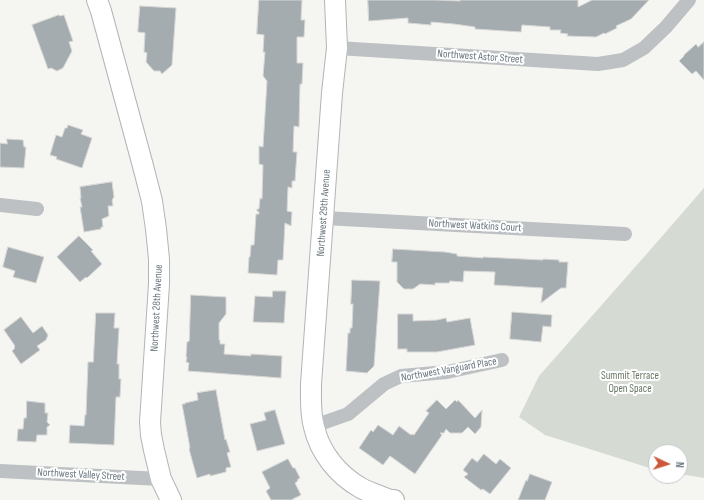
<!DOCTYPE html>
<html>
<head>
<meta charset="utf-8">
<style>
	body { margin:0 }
	#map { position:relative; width:704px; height:500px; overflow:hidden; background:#f5f5f2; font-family:"Sofia Sans Condensed",sans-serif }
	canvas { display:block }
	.north { position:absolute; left:648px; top:444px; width:40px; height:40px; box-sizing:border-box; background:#fff; border:1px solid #c3c8cc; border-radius:50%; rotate:94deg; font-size:11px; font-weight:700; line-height:16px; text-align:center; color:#68767f }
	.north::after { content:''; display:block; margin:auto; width:14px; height:18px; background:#cc583b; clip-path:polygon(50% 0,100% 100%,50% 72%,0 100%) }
</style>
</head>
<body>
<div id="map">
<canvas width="704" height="500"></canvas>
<div class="north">N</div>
</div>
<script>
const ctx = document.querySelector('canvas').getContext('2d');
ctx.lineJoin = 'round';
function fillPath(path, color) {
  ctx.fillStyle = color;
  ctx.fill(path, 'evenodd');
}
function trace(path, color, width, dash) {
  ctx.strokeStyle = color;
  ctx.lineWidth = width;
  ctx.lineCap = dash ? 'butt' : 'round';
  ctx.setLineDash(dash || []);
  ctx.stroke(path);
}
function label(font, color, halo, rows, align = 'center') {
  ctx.font = font + ' "Sofia Sans Condensed",sans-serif';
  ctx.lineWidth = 4;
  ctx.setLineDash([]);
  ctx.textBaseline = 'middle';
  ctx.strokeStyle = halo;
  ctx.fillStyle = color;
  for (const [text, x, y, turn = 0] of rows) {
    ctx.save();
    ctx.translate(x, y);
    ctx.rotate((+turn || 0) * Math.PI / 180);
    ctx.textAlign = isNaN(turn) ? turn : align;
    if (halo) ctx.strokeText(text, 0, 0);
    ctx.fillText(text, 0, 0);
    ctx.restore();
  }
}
fillPath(new Path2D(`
	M704,188V478L680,474V452H656V470L545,435L519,417L539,376L644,257Z`), '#d5dad2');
const building = new Path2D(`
	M259,0H302L301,20H305L304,37H297V63H303L302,84H300L299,127L294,126L293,152H297L295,181H292V188L288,187L287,211L292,212L291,226L285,223L283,260H278L277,275L248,273L249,257H250L251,245H254L256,214H259V212L257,211V209H259L260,198L262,199L263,165L259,164V146L263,147L267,81L263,76L265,52H263L264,35L257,34Z
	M368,0H436L460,1V0H578V7L592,0H649L631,19L616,26L617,28L605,34L604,33L596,37L567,36L568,34L560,33L561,30H550V27L522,25L521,32L475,29V27L454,24L431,22V25L408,23V18L369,21Z
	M140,6L176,8L172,65L162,74L160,71H154L146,62L147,53L144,52L145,33L138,32Z
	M59,15L60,16L64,15L73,41L69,42L72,51L63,68L57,71L51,68L48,69L32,25Z
	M704,42V80L696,71L692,74L679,61L684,56V55L696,44L698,47Z
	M68,125L83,130L81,134L92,138L82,168L56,159L57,157L50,155L56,135L62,137L65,128H67Z
	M7,139L23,140L24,147H26L24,168L0,167V143L7,144Z
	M112,182L114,197L112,200L113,206H108L109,216L102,219L103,227H101V229L84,232L80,207H82L80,198H81L80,187Z
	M79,236L93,250L91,251L102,264L87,278L86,277L80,282L57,257Z
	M8,247L44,257L36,283L13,277L15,271L3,267Z
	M393,249L445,252L457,254V256L483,258V257L543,260V259L559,260V262H568L566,288H561L541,303L543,288L494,285L495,272L464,271L463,282L450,281L449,283H435V285L420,284L413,289H404L397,282V262H392Z
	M352,280L380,281L374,366L367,373L346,371L348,333H350V328H352L353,304H351Z
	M273,291H286L284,323L253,322L255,296L272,297Z
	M191,295L226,297V314L219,323V340H220V344H225L224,354L251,356V354L282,356L281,378L188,371L189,363L186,362L187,357H186L187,342L189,341Z
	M512,312L552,315L551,327L543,326L541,342L510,339Z
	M96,313H115L114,328H119L117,364H119V379H121L120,397H116L114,445L69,443L70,425L84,426L85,415H86L88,362H93Z
	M398,314H413V321L437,320L446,318L447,322L470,318L475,345L437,352H407V349H398Z
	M21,317L33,333L42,326L48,335L46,340L37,346L40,350L21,364L12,351L15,348L14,347L15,346L4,330Z
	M216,390L225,440L226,439L230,452L227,453L231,467L226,468V472L210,476V474L197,478L189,449L190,448L182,404H185V403L198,400L197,393Z
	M437,400L446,409L455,400L457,402L458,400L475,418L482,410L481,427L475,434L468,427L462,433H450L446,429L444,433H440L442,435L415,474L390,456L383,465L359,448L371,430L373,432L378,425L393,435L399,426L411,435L412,434L414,435L429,413L426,411Z
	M27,401L45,403V413H48L47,422L50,425L47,427V435H37L36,442L17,441L18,429H23L24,418H26Z
	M275,410L285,444L257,451L250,424L266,420L264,413Z
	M484,454L496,464L500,459L511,468L490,494L483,489L481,490L464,477L468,474L463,470L472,458L477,462Z
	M288,459L293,468H295L300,478L297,480L298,481L295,483L301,495L291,500H271L266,491L270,488L262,472Z
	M530,474L552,482L545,500H518L526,480L527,481Z`);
fillPath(building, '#a5acb0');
trace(building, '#d7d7d5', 1);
const secondary = new Path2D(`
	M97,0L101,11L143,166L152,201L156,229L159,259V284L150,422L151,435L154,450L161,479L171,500
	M335,0L337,48L332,93L311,384C311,398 310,413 314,427C320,453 338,475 361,488C370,493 381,496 390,500H394`);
trace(secondary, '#b0b5b8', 22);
trace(new Path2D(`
	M337,48L598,64L623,60L644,48L666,27L689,0
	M0,205L37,209
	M324,218L625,234
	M314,426L348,414L384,384L401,376L447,372L502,360
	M0,471L161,479`), '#bdc1c3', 14);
trace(secondary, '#fff', 20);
label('11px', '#68767f', '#fff', [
	["Northwest Astor Street",480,57,4],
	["Northwest 29th Avenue",324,213,-86],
	["Northwest Watkins Court",475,226,3],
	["Northwest 28th Avenue",157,308,-87],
	["Northwest Vanguard Place",449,370,-10],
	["Northwest Valley Street",81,475,3]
]);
label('11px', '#6a7866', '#fff', [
	["Summit Terrace",630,376],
	["Open Space",630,389]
]);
</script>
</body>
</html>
